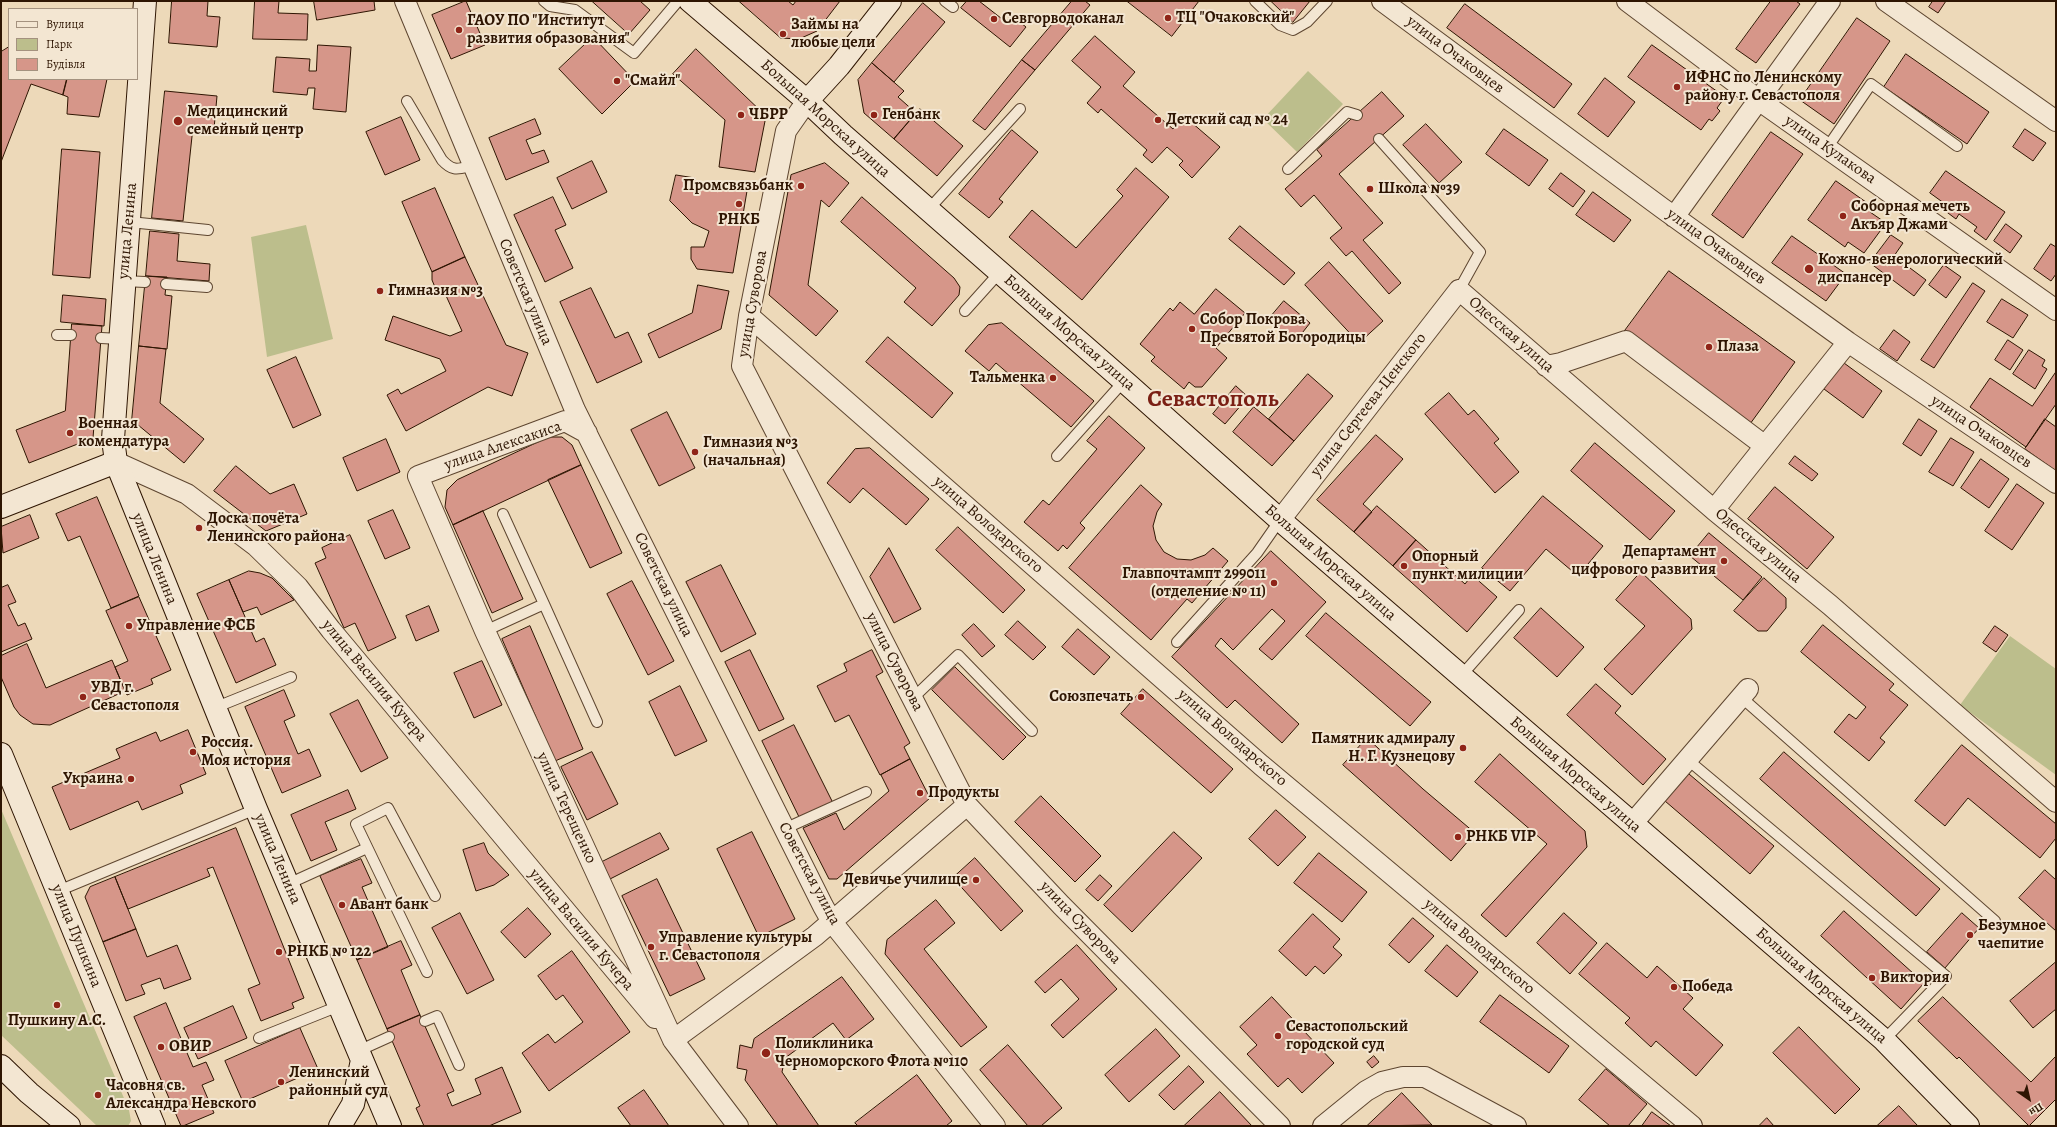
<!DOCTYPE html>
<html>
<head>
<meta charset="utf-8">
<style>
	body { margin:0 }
	#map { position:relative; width:2057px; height:1127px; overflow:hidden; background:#edd9b9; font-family:Alegreya,serif }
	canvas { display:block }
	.frame { position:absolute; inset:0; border:2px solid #2e1502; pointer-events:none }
	.legend { position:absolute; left:8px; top:8px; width:130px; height:72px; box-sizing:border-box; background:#f3e6d2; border:1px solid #a4927f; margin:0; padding:5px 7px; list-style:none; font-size:12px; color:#2e1502 }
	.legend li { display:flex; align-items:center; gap:8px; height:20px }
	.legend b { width:20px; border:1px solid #a4927f }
	.north { position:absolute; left:2009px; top:1079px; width:40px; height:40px; -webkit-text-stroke:3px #f3e6d2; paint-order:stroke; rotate:146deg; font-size:11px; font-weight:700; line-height:16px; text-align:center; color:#2e1502 }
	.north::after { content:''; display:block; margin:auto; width:14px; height:18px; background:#2e1502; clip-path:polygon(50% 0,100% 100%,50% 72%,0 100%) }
</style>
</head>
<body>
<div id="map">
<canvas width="2057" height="1127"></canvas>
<div class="frame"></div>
<ul class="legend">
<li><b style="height:5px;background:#f3e6d2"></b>Вулиця</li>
<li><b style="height:11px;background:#bcbe8c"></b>Парк</li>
<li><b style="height:11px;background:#d69689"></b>Будівля</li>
</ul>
<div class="north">Пн</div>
</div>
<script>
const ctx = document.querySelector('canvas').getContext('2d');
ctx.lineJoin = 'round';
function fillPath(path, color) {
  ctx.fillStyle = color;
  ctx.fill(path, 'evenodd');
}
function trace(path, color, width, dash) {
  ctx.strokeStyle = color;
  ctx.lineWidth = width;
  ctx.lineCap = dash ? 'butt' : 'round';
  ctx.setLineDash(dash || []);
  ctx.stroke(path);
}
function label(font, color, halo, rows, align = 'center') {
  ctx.font = font + ' Alegreya,serif';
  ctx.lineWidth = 4;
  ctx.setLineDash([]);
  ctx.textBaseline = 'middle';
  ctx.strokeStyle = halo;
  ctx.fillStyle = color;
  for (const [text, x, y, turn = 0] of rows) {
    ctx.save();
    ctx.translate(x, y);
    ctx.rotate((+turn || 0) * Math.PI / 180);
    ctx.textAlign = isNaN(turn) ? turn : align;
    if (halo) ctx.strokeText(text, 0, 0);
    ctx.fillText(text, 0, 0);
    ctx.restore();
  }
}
fillPath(new Path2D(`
	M1308,71L1343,104L1297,152L1263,119Z
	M306,225L333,339L267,357L251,237Z
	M2010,636L2056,669V775L1960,705Z
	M1,809L129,1110L131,1121L128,1126H97L1,1035Z`), '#bcbe8c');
const building = new Path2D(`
	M172,1H208L207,16L220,17L217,47L169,43Z
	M255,1H279L278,13L308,14L307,40L253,39Z
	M314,1H374L375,10L317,20Z
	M466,1L485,45L451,59L432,15Z
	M592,1H640L650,10L629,34Z
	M739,1H788L793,5L796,1H840L817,31L799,39L781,38Z
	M967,1H979L1006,22L1011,15L1026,27L1010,47L961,8Z
	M1072,1H1085L1090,5L1035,70L1022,60Z
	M1127,1H1199L1172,36Z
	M1271,1H1310L1293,22Z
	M1771,1H1796L1800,4L1756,63L1736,49Z
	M1933,1H1946L1938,13L1929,7Z
	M923,3L945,22L894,82L872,63Z
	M1465,4L1572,84L1554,108L1447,28Z
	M1857,18L1890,41L1834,124L1800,100Z
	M1095,36L1135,72L1123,86L1173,129L1184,116L1220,147L1192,178L1179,165L1183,161L1167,147L1152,163L1143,155L1147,150L1101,109L1098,113L1087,103L1101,87L1072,61Z
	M593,37L635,81L602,114L559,69Z
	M318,45L351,47L346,112L313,109L315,88H308L307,95L273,92L276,57L310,59L309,71H316Z
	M1652,45L1725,97L1717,108L1720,111L1712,121L1709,119L1701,130L1628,77Z
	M9,47V79H67L63,95L31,84L1,162V52Z
	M696,49L766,116L755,172L719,167L725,120L673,74Z
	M1906,54L1989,112L1967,144L1884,87Z
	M1022,60L1035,70L985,130L973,121Z
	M872,63L904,91L898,97L916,113L894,139L864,113L858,80Z
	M1605,78L1635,102L1608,137L1578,114Z
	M67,79H107L99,117L67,114L68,97L63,95Z
	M165,91L217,96L214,129L193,127L183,221L152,218Z
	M1382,92L1404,116L1339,174L1383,223L1363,240L1401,283L1389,294L1352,251L1346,256L1330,238L1342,228L1314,195L1301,207L1285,189L1322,156L1317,150Z
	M920,109L963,146L937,176L894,139Z
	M401,117L420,160L385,175L366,132Z
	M535,119L541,134L526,140L532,154L544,150L549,162L506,180L489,138Z
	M1426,124L1462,162L1439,183L1403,145Z
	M1504,129L1548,160L1529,186L1486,154Z
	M2025,129L2046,143L2033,161L2013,147Z
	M1012,130L1038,152L999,199L1003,202L989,218L959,194Z
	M1771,132L1803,154L1743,238L1712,215Z
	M62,149L100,152L90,278L53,275Z
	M592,161L607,192L572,209L557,178Z
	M825,163L849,183L829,207L821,200L808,285L838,311L816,336L769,295L791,175Z
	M1136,168L1169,197L1082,300L1009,237L1032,210L1076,248L1123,196L1117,190Z
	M1946,171L2005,212L1986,240L1974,231L1977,227L1959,214L1956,219L1944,210L1948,206L1930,193Z
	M1561,173L1585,191L1573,207L1549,189Z
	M676,175L695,178V184L747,191L733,273L697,269L691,259V247H704L709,231L692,223L670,201Z
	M1836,181L1873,207L1870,212L1886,223L1864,253L1848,242L1845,247L1808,220Z
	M435,188L465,257L432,272L402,202Z
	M1593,192L1631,220L1614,242L1576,215Z
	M553,197L566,225L555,230L573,268L545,282L514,215Z
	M862,197L954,278L960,287L959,295L932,326L904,302L916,288L841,222Z
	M2006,224L2022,236L2010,253L1994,241Z
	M1240,226L1295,273L1284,285L1229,239Z
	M150,231L179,234L177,261L210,264L209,281L146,276Z
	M1891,235L1903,243L1894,256L1926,280L1914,296L1870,263Z
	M1792,236L1846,274L1826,301L1772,263Z
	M2051,244L2056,247V274L2051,281L2034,269Z
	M465,257L506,345L528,353L512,396L488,387L406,431L387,395L398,389L401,394L446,371L440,359L385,340L393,316L450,336L462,331L443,289L437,292L432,280V272Z
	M1329,262L1383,321L1359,343L1305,285Z
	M1944,265L1961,277L1946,298L1929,285Z
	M1669,271L1795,362L1750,424L1624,332Z
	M146,276L167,277L165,295L172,296L167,349L139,346Z
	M1973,283L1985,291L1934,368L1921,360Z
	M698,285L729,291L721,329L659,358L648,334L692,313Z
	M591,288L615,338L628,332L642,362L597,383L560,302Z
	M1216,289L1245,313L1216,348L1227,358L1202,387H1195L1189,382L1184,389L1151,361L1155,357L1140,344L1170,308L1173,311L1180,302L1194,314Z
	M63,295L106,299L104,326L61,322Z
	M2002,299L2028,315L2013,338L1987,322Z
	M1284,301L1310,323L1295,342L1268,320Z
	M1002,323L1094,401L1071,427L996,363L989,371L965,351L988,325Z
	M72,324L102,326L93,438L29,463L16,430L65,411Z
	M1894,330L1910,342L1897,361L1880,349Z
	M888,337L953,393L932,418L866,362Z
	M2008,340L2023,350L2010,370L1995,360Z
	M139,346L166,349L160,403L204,439L184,463L132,420Z
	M2029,350L2045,360L2042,366L2047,369L2035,389L2013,374Z
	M296,357L321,415L293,428L267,370Z
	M1844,363L1882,391L1863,418L1824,389Z
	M2056,372V404L2026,447L1970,407L1990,378L2032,406Z
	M1308,374L1333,396L1294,441L1269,419Z
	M1236,386L1248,397L1225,424L1213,414Z
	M1449,393L1468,415L1474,410L1499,439L1494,443L1519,472L1495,493L1425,414Z
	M1254,407L1294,441L1272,466L1233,432Z
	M667,412L695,468L659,486L631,430Z
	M1109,416L1145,448L1080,523L1085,528L1067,549L1063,545L1058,551L1024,522L1043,500L1049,505L1097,449L1087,441Z
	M1919,419L1937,431L1921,456L1903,444Z
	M2045,419L2056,427V471L2025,449Z
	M1376,435L1403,459L1363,504L1372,512L1354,532L1317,500Z
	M549,437H562L572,445L581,465L453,525L445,507L447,490L457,480Z
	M1951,438L1974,452L1953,486L1929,472Z
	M386,439L400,472L357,491L343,458Z
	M1595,443L1675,511L1650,540L1571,471Z
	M870,448L929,499L906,525L863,488L850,503L827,483L855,449Z
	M1795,456L1818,474L1812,481L1789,464Z
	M1981,459L2009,479L1989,508L1961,488Z
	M581,465L622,553L590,568L548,480Z
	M236,466L270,494L294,484L307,514L266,531L214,491Z
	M2017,484L2044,503L2012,550L1985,531Z
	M1141,485L1162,504L1157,512L1153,526L1156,540L1164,552L1177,559L1191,560L1205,555L1213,548L1228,561L1192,603L1187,599L1151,640L1069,568Z
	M1775,487L1834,537L1807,569L1748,519Z
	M1543,496L1603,546L1578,576L1546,549L1510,591L1482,568Z
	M97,497L139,596L111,608L80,536L68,541L56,514Z
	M1377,506L1416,540L1393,566L1354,532Z
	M393,510L410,548L385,559L368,521Z
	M483,511L523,599L492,613L453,525Z
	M30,515L39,538L3,553L1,527Z
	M958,527L1025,590L1003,613L936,550Z
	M1709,533L1762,577L1743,600L1690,556Z
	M350,535L396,638L368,651L355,623L344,628L315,563L326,558L322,548Z
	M1416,540L1465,584L1472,575L1497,597L1467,632L1393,566Z
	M889,548L921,609L894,623L870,577Z
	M1271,551L1326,602L1272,660L1259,649L1285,621L1272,609L1233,650L1221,638L1215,646L1299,724L1282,743L1235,700L1227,708L1172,657Z
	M721,565L756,634L721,652L686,582Z
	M249,571L260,573L272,578L294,600L261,615L257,607L243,612L229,580Z
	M1641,572L1691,619L1692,629L1632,695L1604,669L1645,626L1616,600Z
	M1764,578L1786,598V608L1767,631H1758L1734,611Z
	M229,580L256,642L264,638L276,665L236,683L197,594Z
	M632,581L674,661L648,675L607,594Z
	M8,585L16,602L8,605L18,626L25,623L32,639L1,652V588Z
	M139,597L171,670L151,679L153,684L127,695L115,667L128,661L106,611Z
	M429,606L439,631L416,641L406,616Z
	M1541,608L1584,647L1557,677L1514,638Z
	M1326,613L1431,702L1410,726L1306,636Z
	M1018,621L1046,647L1033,660L1005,635Z
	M974,624L995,646L982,657L962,635Z
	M1823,625L1894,684L1889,690L1908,705L1880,738L1885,742L1869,761L1834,732L1849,714L1856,719L1866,707L1801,652Z
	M530,626L583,749L555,761L502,639Z
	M1995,626L2008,635L1996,652L1983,643Z
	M1078,629L1110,657L1094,675L1062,647Z
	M27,644L46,688L112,660L125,691L50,725L33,724L20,715L14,707L1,677V656Z
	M750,650L784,719L759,731L725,662Z
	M872,650L883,672L876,676L910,743L904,747L910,759L880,775L849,715L835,722L817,686L847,671L844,664Z
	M482,661L502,705L474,718L454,673Z
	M955,667L1026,737L1003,760L932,690Z
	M1596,684L1621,706L1615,713L1666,759L1643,785L1567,715Z
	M680,686L707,741L675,756L649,702Z
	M1143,689L1233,769L1211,793L1121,714Z
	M284,690L295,716L284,721L298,754L309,749L321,776L282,793L245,707Z
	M358,700L388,758L361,772L330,714Z
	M794,725L833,803L800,819L762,741Z
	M188,730L206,774L180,785L183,793L142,810L138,801L70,830L52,787L120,758L116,749L156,732L160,741Z
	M1367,738L1423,789L1475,833L1451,861L1343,765Z
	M1962,745L2056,824V838L2040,858L1968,798L1945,826L1915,801Z
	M592,752L618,804L587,820L561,767Z
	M1784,752L1940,889L1916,916L1760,779Z
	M1500,754L1585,831L1587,847L1506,937L1481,915L1547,844L1475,782Z
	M910,759L930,798L837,879H829L803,828L836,813L844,830L889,791L881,775Z
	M1689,774L1774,846L1750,874L1665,801Z
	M348,790L356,809L325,822L337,850L311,861L291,815Z
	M1041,796L1101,856L1075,882L1015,822Z
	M1276,810L1306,837L1278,866L1249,839Z
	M236,828L304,998L292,1003L294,1008L261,1021L248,989L260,984L213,867L207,869L210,876L128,909L115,877Z
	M752,832L795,919L759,937L717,849Z
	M1174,832L1202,858L1132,932L1104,905Z
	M660,833L669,849L610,879L602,862Z
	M484,843L488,853L509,875L494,885L476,891L463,850Z
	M1319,853L1367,892L1342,922L1294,883Z
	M975,858L1023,911L1001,931L953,878Z
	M361,859L372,883L362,887L388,947L357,960L320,876Z
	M2045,870L2056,880V931L2019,898Z
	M1100,875L1112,886L1098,901L1086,890Z
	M115,877L136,929L103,942L85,897L90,887Z
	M657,879L705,979L670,996L622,896Z
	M936,900L955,923L924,949L987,1027L961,1047L885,954L887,940Z
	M528,908L551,934L525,958L501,932Z
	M1844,911L1924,983L1901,1009L1821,936Z
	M460,913L494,980L467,994L432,928Z
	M1564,913L1597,943L1570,974L1537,943Z
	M1962,913L1979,928L1945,968L1927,952Z
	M1313,914L1340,939L1333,947L1342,955L1324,974L1315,966L1306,976L1279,951Z
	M1413,918L1434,936L1409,963L1389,945Z
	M136,929L147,957L177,945L191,979L164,989L160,978L141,985L145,994L126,1001L103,942Z
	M401,941L412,965L401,970L420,1015L387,1029L357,960Z
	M1607,943L1647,978L1657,966L1693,998L1683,1009L1723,1045L1696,1076L1656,1041L1651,1047L1625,1023L1630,1018L1579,974Z
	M1077,945L1117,989L1063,1038L1051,1025L1079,999L1061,979L1045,993L1035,982Z
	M1447,945L1478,972L1457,997L1425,971Z
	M572,951L630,1032L549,1091L522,1053L548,1034L555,1043L583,1022L563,995L556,1000L538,976Z
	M2056,962V1009L2033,1028L2010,1001Z
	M842,977L874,1019L846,1040L833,1023L785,1058L782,1072L819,1126H778L745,1080L747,1070L737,1068L740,1045L752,1048L754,1039Z
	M1500,995L1569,1046L1549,1073L1480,1022Z
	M1272,997L1334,1063L1302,1093L1288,1078L1278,1087L1247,1054L1257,1045L1240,1027Z
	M1943,997L2031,1082L2056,1056V1099L2029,1126L1959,1057L1957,1059L1918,1021Z
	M166,1003L193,1067L206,1062L214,1080L202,1085L214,1113L183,1126H181L134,1017Z
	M233,1006L247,1038L198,1059L184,1028Z
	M420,1015L454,1091L447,1094L452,1106L481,1094L475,1079L502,1067L521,1112L489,1126H424L416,1108L420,1106L387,1029Z
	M1799,1027L1860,1089L1835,1114L1773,1053Z
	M300,1028L318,1069L243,1102L225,1061Z
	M1156,1029L1180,1056L1129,1102L1105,1075Z
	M1008,1045L1062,1108L1041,1126H1028L980,1070Z
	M1374,1056L1379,1062L1372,1068L1367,1062Z
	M1189,1066L1204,1082L1174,1110L1159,1095Z
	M1606,1069L1647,1104L1628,1126H1610L1579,1100Z
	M917,1075L952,1121L946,1126H858L855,1123Z
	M644,1090L669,1126H631L618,1108Z
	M1220,1092L1252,1126H1184Z
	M1402,1093L1432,1125L1367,1126Z
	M1899,1106L1918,1126H1877Z
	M1652,1112L1671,1126H1642Z
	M1767,1118L1774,1126H1759Z`);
fillPath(building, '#d69689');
trace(building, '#2e1502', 1);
const lane = new Path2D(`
	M544,1L550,6L575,10L634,53L678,1
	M945,1L953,7
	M1255,1L1280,25L1293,30L1307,22L1327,1
	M407,101L442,160C453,172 458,169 472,166
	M1379,139L1480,252L1459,290
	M1827,148L1871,84L1957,146
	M1288,169L1347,112L1357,115
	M928,210L1020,109
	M130,222L208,230
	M124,281L145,282
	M166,284L207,287
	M965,311L1000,272
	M57,335H71
	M101,338L120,339
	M1057,456L1124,381
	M544,604L597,722
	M485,631L544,604L503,514
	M1177,642L1257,553L1280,520
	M1461,676L1519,610
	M1741,697L1995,921
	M912,699L958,655L1032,731
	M214,708L291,677
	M1688,760L1946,976L1884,1040
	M784,829L866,792
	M288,884L367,848
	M58,891L256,809
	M427,972L356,824L388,808L435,896
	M425,1021L437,1016L459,1065
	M259,1038L339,1006
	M358,1051L389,1037`);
const street = new Path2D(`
	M405,1L575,410L823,906L832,922L995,1126
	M1382,1L1662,208L1848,342L2056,483
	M1627,1L1760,101L2056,310
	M1886,1L2056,121
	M807,101L786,131L749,316L742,366L967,805L1061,905L1280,1126
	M1674,217L1830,1
	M749,316L1261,765L1692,1126
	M1546,366L1561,363L1626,341L1765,446
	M587,433L565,421L418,476L485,631L673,1040L738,1126
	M116,462L187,494L256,546L298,587L331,630L655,1018
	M1714,510L1848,342
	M1280,520L1459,290L1714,510L1830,605L2056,802
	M1632,824L1748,689
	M673,1040L815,936L967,805
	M1323,1126L1366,1091L1382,1082L1403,1077H1425L1516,1126`);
const secondary = new Path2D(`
	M145,1L113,439L116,462L256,809L390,1126
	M690,1L807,101L843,135L1124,381L1280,520L1884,1040L1968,1126
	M807,101L839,66L890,1
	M1,507L116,462
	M1,754L154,1126
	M1,1066L29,1093L69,1126
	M340,1126L353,1104L362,1060`);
trace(lane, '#5e4630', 12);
trace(street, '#5e4630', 22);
trace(secondary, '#2e1502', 24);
trace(lane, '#f3e6d2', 10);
trace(street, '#f3e6d2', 20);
trace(secondary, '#f3e6d2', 22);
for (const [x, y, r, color] of [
	[1168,18,4,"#8f2418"],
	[994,19,4,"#8f2418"],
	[459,30,4,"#8f2418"],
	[783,34,4,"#8f2418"],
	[617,81,4,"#8f2418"],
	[1677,87,4,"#8f2418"],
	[741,115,4,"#8f2418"],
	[874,115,4,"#8f2418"],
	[1158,120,4,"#8f2418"],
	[178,121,5,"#8f2418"],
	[801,186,4,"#8f2418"],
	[1370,189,4,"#8f2418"],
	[739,204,4,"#8f2418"],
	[1843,216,4,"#8f2418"],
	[1809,269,5,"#8f2418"],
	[380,291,4,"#8f2418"],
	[1192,329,4,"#8f2418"],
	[1709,347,4,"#8f2418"],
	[1053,378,4,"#8f2418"],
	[70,433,4,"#8f2418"],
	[695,452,4,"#8f2418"],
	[199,528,4,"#8f2418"],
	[1724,561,4,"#8f2418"],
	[1404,566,4,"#8f2418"],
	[1274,583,4,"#8f2418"],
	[129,626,4,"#8f2418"],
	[83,697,4,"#8f2418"],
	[1141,697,4,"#8f2418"],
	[1463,748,4,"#8f2418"],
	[193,752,4,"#8f2418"],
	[131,779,4,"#8f2418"],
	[920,793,4,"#8f2418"],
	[1458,837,4,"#8f2418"],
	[976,880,4,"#8f2418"],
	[342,905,4,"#8f2418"],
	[1970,935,4,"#8f2418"],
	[651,947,4,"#8f2418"],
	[279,952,4,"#8f2418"],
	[1872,978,4,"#8f2418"],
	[1674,987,4,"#8f2418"],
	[57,1005,4,"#8f2418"],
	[1278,1036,4,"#8f2418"],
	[161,1047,4,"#8f2418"],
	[766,1053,5,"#8f2418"],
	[281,1082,4,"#8f2418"],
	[98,1095,4,"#8f2418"]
]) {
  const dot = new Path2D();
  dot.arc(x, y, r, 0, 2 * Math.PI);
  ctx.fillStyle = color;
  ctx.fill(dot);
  trace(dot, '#f3e6d2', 1.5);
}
label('bold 16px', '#2e1502', '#f3e6d2', [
	["ТЦ \"Очаковский\"",1176,18],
	["Севгорводоканал",1002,19],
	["ГАОУ ПО \"Институт",467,21],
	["развития образования\"",467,39],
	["Займы на",791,25],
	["любые цели",791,43],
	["ИФНС по Ленинскому",1685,78],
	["району г. Севастополя",1685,96],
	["\"Смайл\"",625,81],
	["Медицинский",187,112],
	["семейный центр",187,130],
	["ЧБРР",749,115],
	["Генбанк",882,115],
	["Детский сад № 24",1166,120],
	["Промсвязьбанк",793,186,"right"],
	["Школа №39",1378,189],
	["Соборная мечеть",1851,207],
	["Акъяр Джами",1851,225],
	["РНКБ",739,220,"center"],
	["Кожно-венерологический",1818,260],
	["диспансер",1818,278],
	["Гимназия №3",388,291],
	["Собор Покрова",1200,320],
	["Пресвятой Богородицы",1200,338],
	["Плаза",1717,347],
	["Тальменка",1045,378,"right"],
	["Военная",78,424],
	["комендатура",78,442],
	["Гимназия №3",703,443],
	["(начальная)",703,461],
	["Доска почёта",207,519],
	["Ленинского района",207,537],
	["Департамент",1716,552,"right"],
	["цифрового развития",1716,570,"right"],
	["Опорный",1412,557],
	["пункт милиции",1412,575],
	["Главпочтампт 299011",1266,574,"right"],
	["(отделение № 11)",1266,592,"right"],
	["Управление ФСБ",137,626],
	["УВД г.",91,688],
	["Севастополя",91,706],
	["Союзпечать",1133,697,"right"],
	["Памятник адмиралу",1455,739,"right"],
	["Н. Г. Кузнецову",1455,757,"right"],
	["Россия.",201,743],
	["Моя история",201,761],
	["Украина",123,779,"right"],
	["Продукты",928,793],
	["РНКБ VIP",1466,837],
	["Девичье училище",968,880,"right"],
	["Авант банк",350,905],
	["Безумное",1978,926],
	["чаепитие",1978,944],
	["Управление культуры",659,938],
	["г. Севастополя",659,956],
	["РНКБ № 122",287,952],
	["Виктория",1880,978],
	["Победа",1682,987],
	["Пушкину А.С.",57,1021,"center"],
	["Севастопольский",1286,1027],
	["городской суд",1286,1045],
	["Поликлиника",775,1044],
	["Черноморского Флота №110",775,1062],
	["ОВИР",169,1047],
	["Ленинский",289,1073],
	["районный суд",289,1091],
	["Часовня св.",106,1086],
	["Александра Невского",106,1104]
], 'left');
label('16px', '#2e1502', '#f3e6d2', [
	["улица Очаковцев",1455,55,37],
	["Большая Морская улица",825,119,42],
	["улица Кулакова",1830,150,35],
	["улица Ленина",128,231,-85],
	["улица Очаковцев",1716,247,36],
	["Советская улица",525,292,67],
	["улица Суворова",753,304,-80],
	["Большая Морская улица",1069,333,41],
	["Одесская улица",1511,335,41],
	["улица Сергеева-Ценского",1369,405,-52],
	["улица Очаковцев",1981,432,34],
	["улица Алексакиса",503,446,-19],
	["улица Володарского",988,525,41],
	["Одесская улица",1758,546,40],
	["улица Ленина",154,559,68],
	["Большая Морская улица",1330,563,41],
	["Советская улица",663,585,64],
	["улица Суворова",894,662,63],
	["улица Василия Кучера",374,681,50],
	["улица Володарского",1232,738,41],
	["Большая Морская улица",1575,775,41],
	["улица Терещенко",566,808,65],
	["улица Ленина",277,859,67],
	["Советская улица",809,874,62],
	["улица Суворова",1080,923,46],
	["улица Василия Кучера",581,930,50],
	["улица Пушкина",76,936,68],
	["улица Володарского",1479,947,40],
	["Большая Морская улица",1821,986,41]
]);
label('bold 24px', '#7a1f14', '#f3e6d2', [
	["Севастополь",1213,400]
]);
</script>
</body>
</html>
